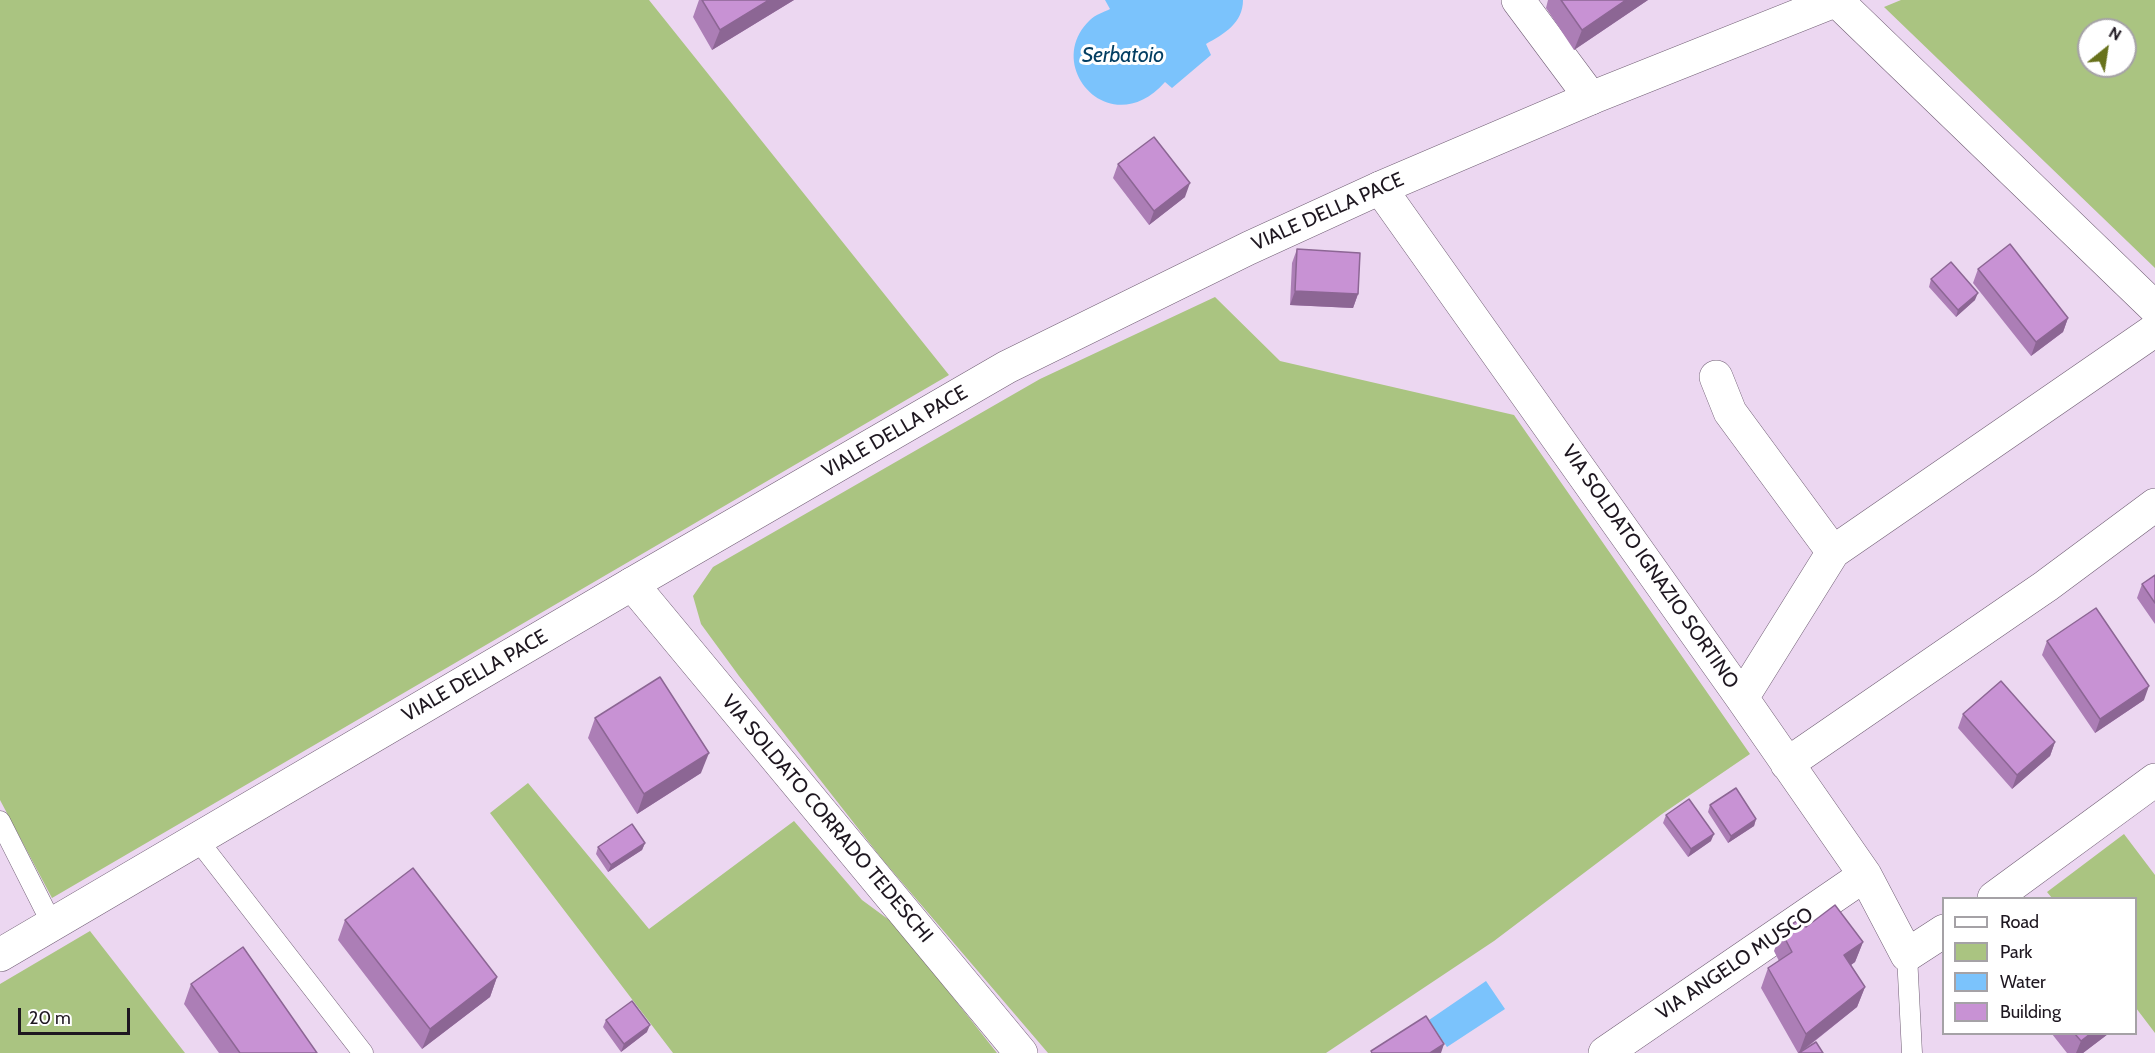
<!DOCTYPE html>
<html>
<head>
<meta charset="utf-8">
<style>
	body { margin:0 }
	#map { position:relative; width:2155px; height:1053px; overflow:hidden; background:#ecd7f1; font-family:Cabin,sans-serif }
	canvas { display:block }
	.legend { position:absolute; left:1942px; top:897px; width:195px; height:138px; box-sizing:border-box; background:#fff; border:2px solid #a5a2a6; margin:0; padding:8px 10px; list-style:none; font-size:18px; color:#1e1720 }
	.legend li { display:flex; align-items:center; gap:12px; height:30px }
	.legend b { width:30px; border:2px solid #a5a2a6 }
	.north { position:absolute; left:2077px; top:18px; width:60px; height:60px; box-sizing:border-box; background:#fff; border:2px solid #a5a2a6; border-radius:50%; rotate:30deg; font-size:16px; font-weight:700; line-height:24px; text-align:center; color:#1e1720 }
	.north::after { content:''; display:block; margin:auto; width:21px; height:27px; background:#68721c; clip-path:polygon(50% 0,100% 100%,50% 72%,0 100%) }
	.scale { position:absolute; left:18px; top:1008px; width:112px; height:27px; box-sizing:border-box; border:3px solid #1e1720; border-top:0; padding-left:8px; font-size:18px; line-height:21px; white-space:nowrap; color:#1e1720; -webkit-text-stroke:4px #fff; paint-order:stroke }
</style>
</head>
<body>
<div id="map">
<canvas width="2155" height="1053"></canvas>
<ul class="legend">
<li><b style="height:8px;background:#fff"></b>Road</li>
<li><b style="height:16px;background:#aac481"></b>Park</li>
<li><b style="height:16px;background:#7bc3fc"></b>Water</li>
<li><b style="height:16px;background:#c892d4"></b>Building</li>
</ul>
<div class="north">N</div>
<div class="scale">20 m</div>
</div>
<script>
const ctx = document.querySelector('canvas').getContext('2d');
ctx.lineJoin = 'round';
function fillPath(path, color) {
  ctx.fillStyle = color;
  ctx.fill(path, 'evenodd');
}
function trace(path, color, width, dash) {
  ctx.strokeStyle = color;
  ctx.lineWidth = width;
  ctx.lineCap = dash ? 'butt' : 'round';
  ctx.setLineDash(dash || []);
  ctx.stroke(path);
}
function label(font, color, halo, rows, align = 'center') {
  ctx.font = font + ' Cabin,sans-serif';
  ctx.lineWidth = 6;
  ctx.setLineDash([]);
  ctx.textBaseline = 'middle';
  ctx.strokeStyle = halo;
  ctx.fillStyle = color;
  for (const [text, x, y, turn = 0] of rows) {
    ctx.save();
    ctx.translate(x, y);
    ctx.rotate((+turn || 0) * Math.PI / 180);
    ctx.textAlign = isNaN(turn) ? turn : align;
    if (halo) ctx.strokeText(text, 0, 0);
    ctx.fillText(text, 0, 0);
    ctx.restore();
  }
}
fillPath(new Path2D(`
	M0,0H649L949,375L52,898L0,800Z
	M1901,0H2155V268L1884,7ZM2089,30H2125V66H2089Z
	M1215,297L1280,361L1514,415L1750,754L1662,814L1494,941L1326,1053H1048L882,859L739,676L701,624L693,596L713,567L1040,379Z
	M528,783L649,929L794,821L862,900L896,925L997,1053H673L490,813Z
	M2124,834L2155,875V1033L2136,1008V898H2052L2047,892Z
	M90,931L185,1053H0V984Z`), '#aac481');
fillPath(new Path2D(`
	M1105,0H1243C1243,23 1224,34 1206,44L1211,55L1172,88L1165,82C1110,144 1042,65 1090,20C1095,15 1104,12 1110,9Z
	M1486,981L1505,1009L1447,1047L1429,1020Z`), '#7bc3fc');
const service = new Path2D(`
	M0,821L52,924
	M197,839L363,1053
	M1907,955L1912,1053`);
const minor = new Path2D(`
	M1518,0L1591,98
	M1836,0L2155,308
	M1380,188L1742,698L1865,875L1907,955L1944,931
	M1716,377L1730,412L1833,552
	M632,584L1021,1053
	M1742,698L1833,552L2155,330
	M1787,764L2046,586L2155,505
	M1994,898L2155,780
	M1605,1053L1865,875`);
const tertiary = new Path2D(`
	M0,955L632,584L1007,367L1249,248L1380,188L1591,98L1837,0`);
trace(service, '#715f75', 21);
trace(minor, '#715f75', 34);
trace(tertiary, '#715f75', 34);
trace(service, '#fff', 20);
trace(minor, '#fff', 33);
trace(tertiary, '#fff', 33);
fillPath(new Path2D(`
	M699,0H794L712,50L693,17Z
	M1548,0H1648L1574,50L1546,8Z
	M1118,164L1185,197L1149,225L1113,178Z
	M1297,249L1358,294L1353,308L1290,305L1292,263Z
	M1978,269L2068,318L2063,332L2031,356L1973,283Z
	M1931,279L1975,300L1956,317L1929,287Z
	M2155,575V624L2137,598L2142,584Z
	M2047,641L2144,700L2095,733L2042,655Z
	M1963,714L2055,742L2050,756L2012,789L1958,728Z
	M595,718L701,773L637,814L588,738Z
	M1710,805L1756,819L1754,826L1728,843L1708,812Z
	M1666,815L1711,841L1688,857L1663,823Z
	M645,843L642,850L608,872L596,854L598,847Z
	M345,920L497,977L490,997L422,1049L338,940Z
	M1806,927L1863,942L1855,962L1851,965L1865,987L1857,1007L1805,1049L1823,1053H1798L1761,988L1768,968L1779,961L1774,951L1781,931Z
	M191,984L317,1053H219L184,1004Z
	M606,1020L647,1032L621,1052L603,1027Z
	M2052,1034H2108L2083,1053H2067Z`), '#ac7eb6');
fillPath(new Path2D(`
	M769,0H794L712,50L720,30Z
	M1626,0H1648L1574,50L1582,30Z
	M1190,183L1185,197L1149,225L1154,211Z
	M1295,291L1358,294L1353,308L1290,305Z
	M1978,293L1975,300L1956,317L1958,310Z
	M2068,318L2063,332L2031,356L2036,342Z
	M2149,686L2144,700L2095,733L2100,719Z
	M2055,742L2050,756L2012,789L2017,775Z
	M709,753L701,773L637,814L644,794Z
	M1756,819L1754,826L1728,843L1731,836Z
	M1714,834L1711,841L1688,857L1691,849Z
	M645,843L642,850L608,872L611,865Z
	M1863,942L1855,962L1837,975L1844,955Z
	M497,977L490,997L422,1049L430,1029Z
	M1865,987L1857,1007L1799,1053L1806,1034Z
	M650,1025L647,1032L621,1052L624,1044Z
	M2090,1034H2108L2083,1053H2076L2081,1041Z
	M1444,1044L1441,1053H1430Z`), '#8c6694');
const building = new Path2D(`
	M702,0H769L720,30Z
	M1561,0H1626L1582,30Z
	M1154,137L1190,183L1154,211L1118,164Z
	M2010,244L2068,318L2036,342L1978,269Z
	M1297,249L1360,253L1358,294L1295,291Z
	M1951,262L1978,293L1958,310L1931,279Z
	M2155,575V603L2142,584Z
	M2096,608L2149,686L2100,719L2047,641Z
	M660,677L709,753L644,794L595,718Z
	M2001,681L2055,742L2017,775L1963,714Z
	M1736,788L1756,819L1731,836L1710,805Z
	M1689,799L1714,834L1691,849L1666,815Z
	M632,824L645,843L611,865L598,847Z
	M413,868L497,977L430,1029L345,920Z
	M1835,905L1863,942L1844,955L1865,987L1806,1034L1768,968L1792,952L1781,931L1800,919L1806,927Z
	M243,947L317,1053H240L191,984Z
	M632,1001L650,1025L624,1044L606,1020Z
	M1426,1016L1444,1044L1430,1053H1372L1371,1051Z
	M2075,1034H2090L2081,1041Z
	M1816,1042L1823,1053H1799Z`);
fillPath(building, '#c892d4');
trace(building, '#8c6694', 1.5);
label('20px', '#1e1720', '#fff', [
	["VIALE DELLA PACE",1328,212,-24],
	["VIALE DELLA PACE",895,432,-30],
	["VIA SOLDATO IGNAZIO SORTINO",1650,567,55],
	["VIALE DELLA PACE",475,676,-30],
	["VIA SOLDATO CORRADO TEDESCHI",827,819,50],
	["VIA ANGELO MUSCO",1735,964,-34]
]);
label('italic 21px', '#043f63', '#fff', [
	["Serbatoio",1123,56]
]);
</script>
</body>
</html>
